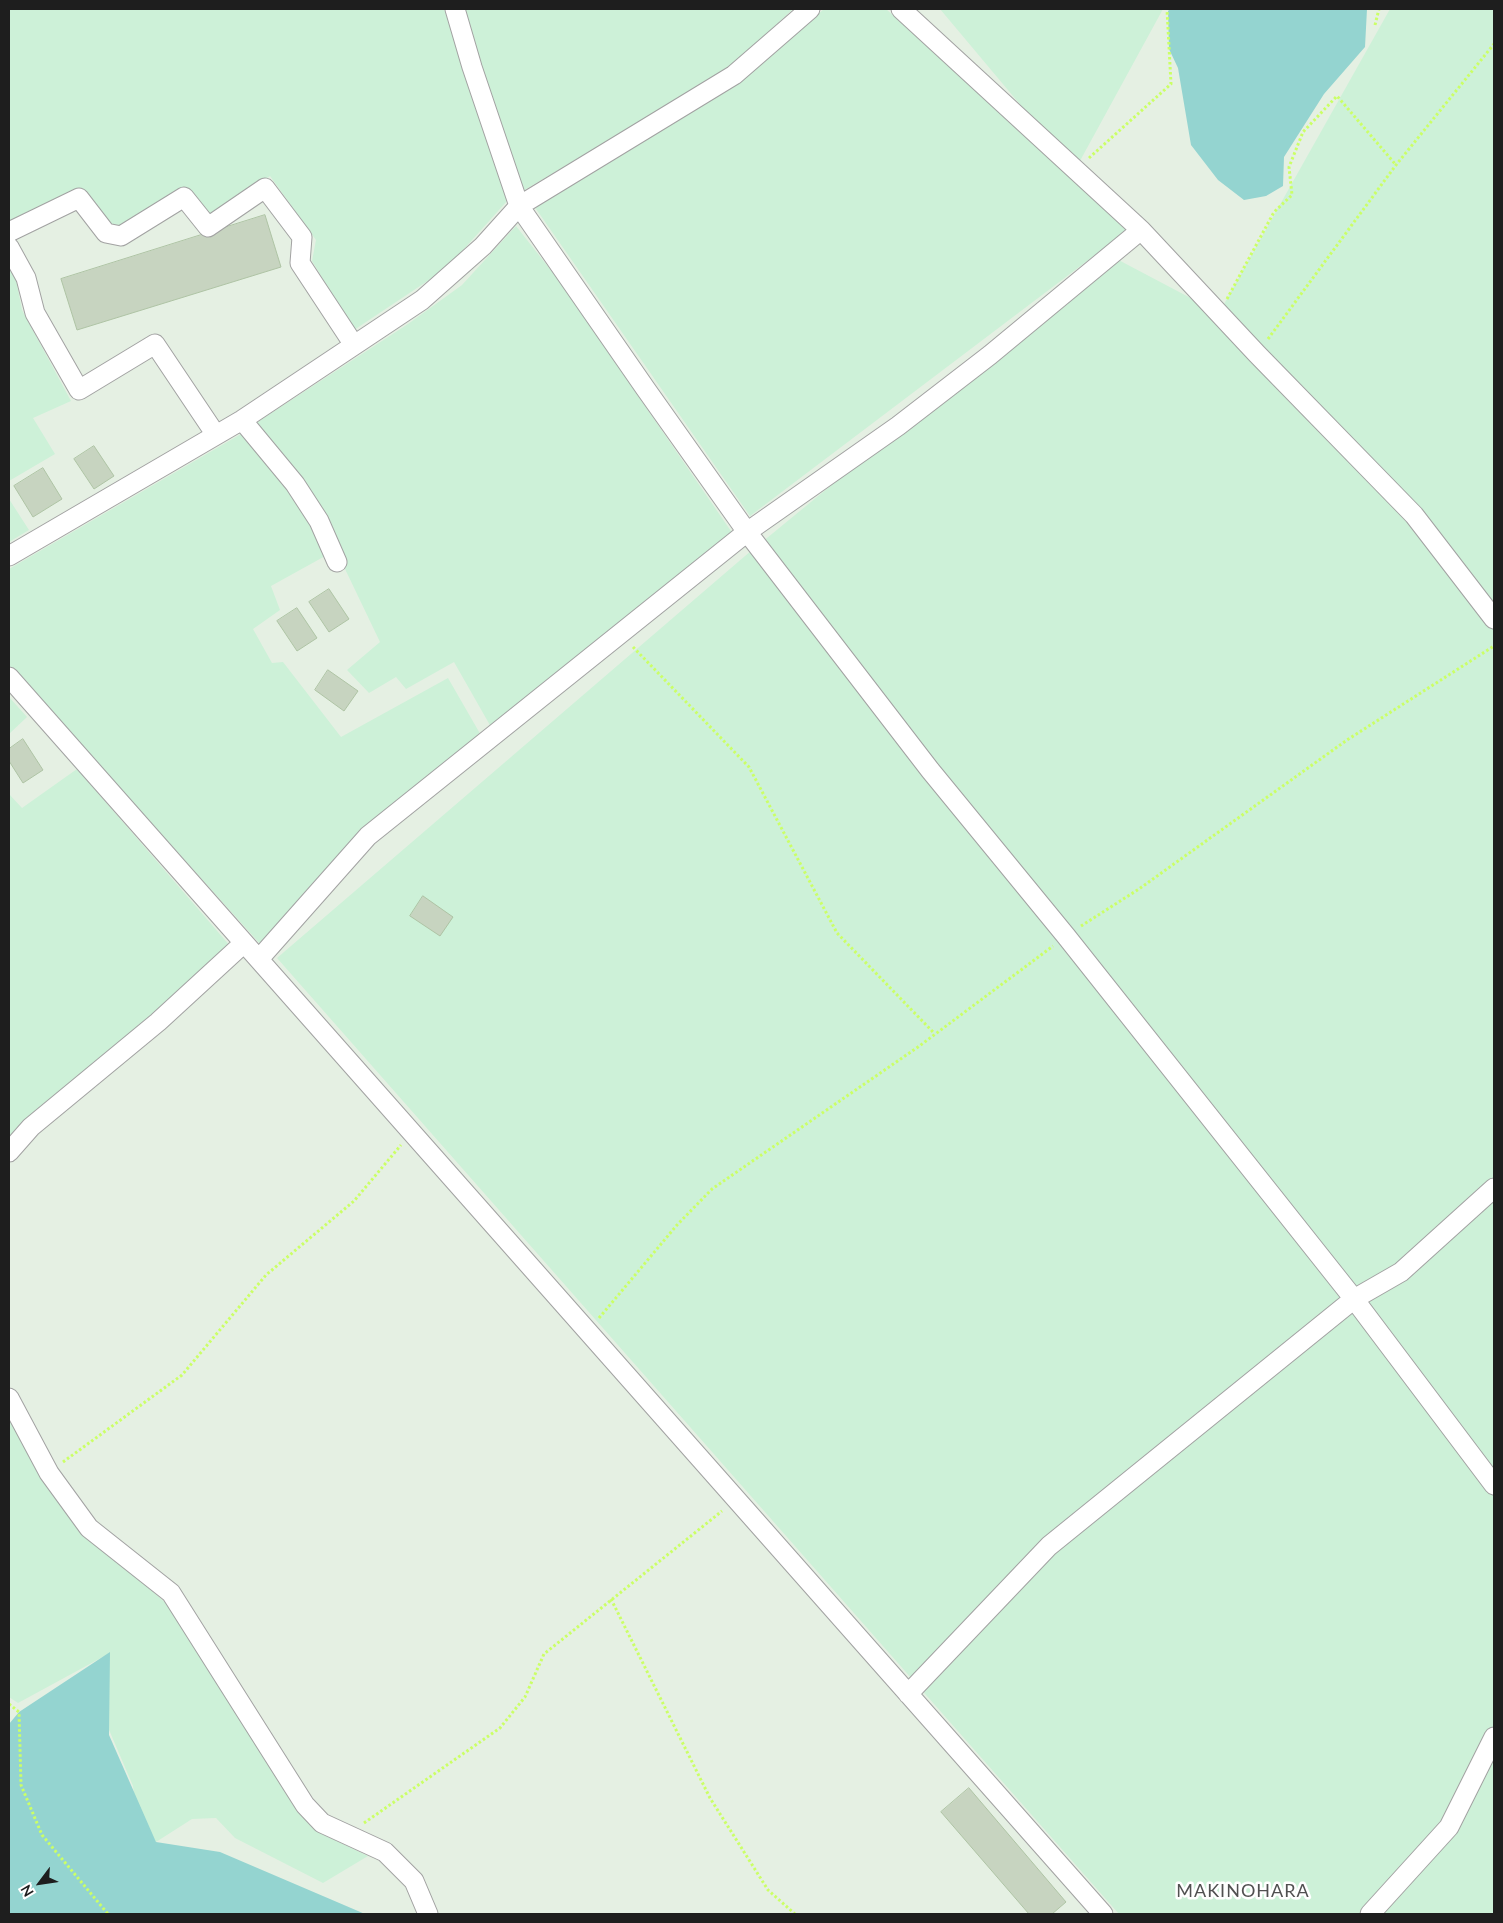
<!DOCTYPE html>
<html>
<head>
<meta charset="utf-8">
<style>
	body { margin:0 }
	#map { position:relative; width:1503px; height:1923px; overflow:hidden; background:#e5f0e3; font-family:Lato,sans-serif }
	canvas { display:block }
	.frame { position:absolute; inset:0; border:10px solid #1e1e1e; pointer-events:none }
	.north { position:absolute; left:15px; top:1858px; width:50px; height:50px; -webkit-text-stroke:4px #fff; paint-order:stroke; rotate:239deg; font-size:14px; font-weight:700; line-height:20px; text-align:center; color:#1e1e1e }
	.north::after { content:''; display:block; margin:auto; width:18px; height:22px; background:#1e1e1e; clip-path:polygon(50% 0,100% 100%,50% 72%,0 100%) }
</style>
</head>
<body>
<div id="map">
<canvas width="1503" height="1923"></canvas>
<div class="frame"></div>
<div class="north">N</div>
</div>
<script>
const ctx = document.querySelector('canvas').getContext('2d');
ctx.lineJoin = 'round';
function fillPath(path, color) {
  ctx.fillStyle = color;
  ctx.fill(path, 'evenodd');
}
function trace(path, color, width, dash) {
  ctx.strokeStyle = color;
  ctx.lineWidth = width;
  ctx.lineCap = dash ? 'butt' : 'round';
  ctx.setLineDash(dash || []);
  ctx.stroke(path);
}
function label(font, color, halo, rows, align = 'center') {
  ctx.font = font + ' Lato,sans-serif';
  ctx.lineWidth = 5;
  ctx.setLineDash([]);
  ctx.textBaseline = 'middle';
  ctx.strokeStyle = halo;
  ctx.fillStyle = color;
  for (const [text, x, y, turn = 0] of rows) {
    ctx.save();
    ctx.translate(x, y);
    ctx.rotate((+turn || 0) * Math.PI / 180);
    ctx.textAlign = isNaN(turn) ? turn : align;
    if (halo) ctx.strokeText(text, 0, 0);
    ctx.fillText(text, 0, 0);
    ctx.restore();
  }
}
fillPath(new Path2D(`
	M9,9H444L507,201L447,268L354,330L312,261L316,240L270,176L212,218L184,187L113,231L83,189L9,224Z
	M462,9H793L728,70L521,192Z
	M824,9H886L1128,230L750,516L534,206L737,84Z
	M940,9H1163L1075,170Z
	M1390,9H1494V1914H1119L277,958L745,556L1111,256L1219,313Z
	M516,226L557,278L735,537L491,727L454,662L406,689L396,677L369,693L347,670L380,642L300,475L253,425L408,324L462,285Z
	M9,268L16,279L22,310L71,401L33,418L55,454L9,481Z
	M241,434L291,487L327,555L271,586L280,610L253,629L272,663L283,662L341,737L448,678L482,737L262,946L9,665V569Z
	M9,499L29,530L9,542Z
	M9,697L27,717L9,734Z
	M77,769L231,947L9,1143V794L22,808Z
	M9,1415L71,1519L168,1605L293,1805L322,1834L368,1856L323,1883L235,1838L216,1818L192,1819L156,1842L136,1809L133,1786L98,1704L110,1653L18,1703L9,1697Z`), '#cdf1d8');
fillPath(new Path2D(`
	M1170,9H1367L1365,47L1324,94L1284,157L1283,186L1266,196L1244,200L1218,180L1191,145L1178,68L1169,49L1168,11Z
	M110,1652L109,1735L156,1842L220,1852L365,1914H9V1724L19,1712Z`), '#94d4d0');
const building = new Path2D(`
	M265,215L281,267L77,330L61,279Z
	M94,446L114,476L94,489L74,459Z
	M43,468L62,499L33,517L14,486Z
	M329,589L349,619L329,632L309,602Z
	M297,608L317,638L297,651L277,621Z
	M328,670L358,691L344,711L315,690Z
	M23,739L43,770L23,783L9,761V749Z
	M423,896L453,917L440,936L410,916Z
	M969,1788L1066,1902L1052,1914H1029L941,1812Z`);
fillPath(building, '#c7d4c0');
trace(building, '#aec3a4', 1);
const minor = new Path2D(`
	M455,9L472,67L519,206L645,388L747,532L930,770L1066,936L1354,1299L1494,1485
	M901,9L1141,230L1257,354L1414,515L1494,619
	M9,232L79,198L106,233L121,236L184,197L208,227L265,188L302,237L300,263L354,345
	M9,247L26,278L35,313L79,390L155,344L216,435
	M242,420L295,484L319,521L337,562
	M9,556L242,420L422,300L483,246L519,206L734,75L810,9
	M9,677L1103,1914
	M259,959L368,836L747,532L898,426L990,355L1141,230
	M9,1152L31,1127L158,1022L244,943
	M9,1398L49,1473L89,1528L171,1593L305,1805L322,1823L385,1852L414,1881L428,1914
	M908,1694L1049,1546L1354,1299L1401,1272L1494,1188
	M1370,1914L1449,1827L1494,1737`);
trace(minor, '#a2a2a2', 21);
trace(new Path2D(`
	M1375,25L1379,9
	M1089,158L1171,84L1167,9
	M1227,299L1274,212L1292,195L1289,167L1303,132L1337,96L1396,165
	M1268,339L1396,165L1494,44
	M633,647L749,767L837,933L934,1033
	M1081,926L1139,889L1347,740L1494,646
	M599,1318L677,1225L712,1189L918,1047L1053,946
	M63,1462L182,1375L266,1275L354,1201L401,1145
	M611,1599L710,1798L768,1890L795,1914
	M9,1704L19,1712L21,1785L42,1835L108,1914
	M364,1823L500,1728L525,1697L544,1654L722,1511`), '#cbff66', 3, [2.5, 2.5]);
trace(minor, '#fff', 19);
ctx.letterSpacing = '1px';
label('18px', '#515151', '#fff', [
	["MAKINOHARA",1243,1891]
]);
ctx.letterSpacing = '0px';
</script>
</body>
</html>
